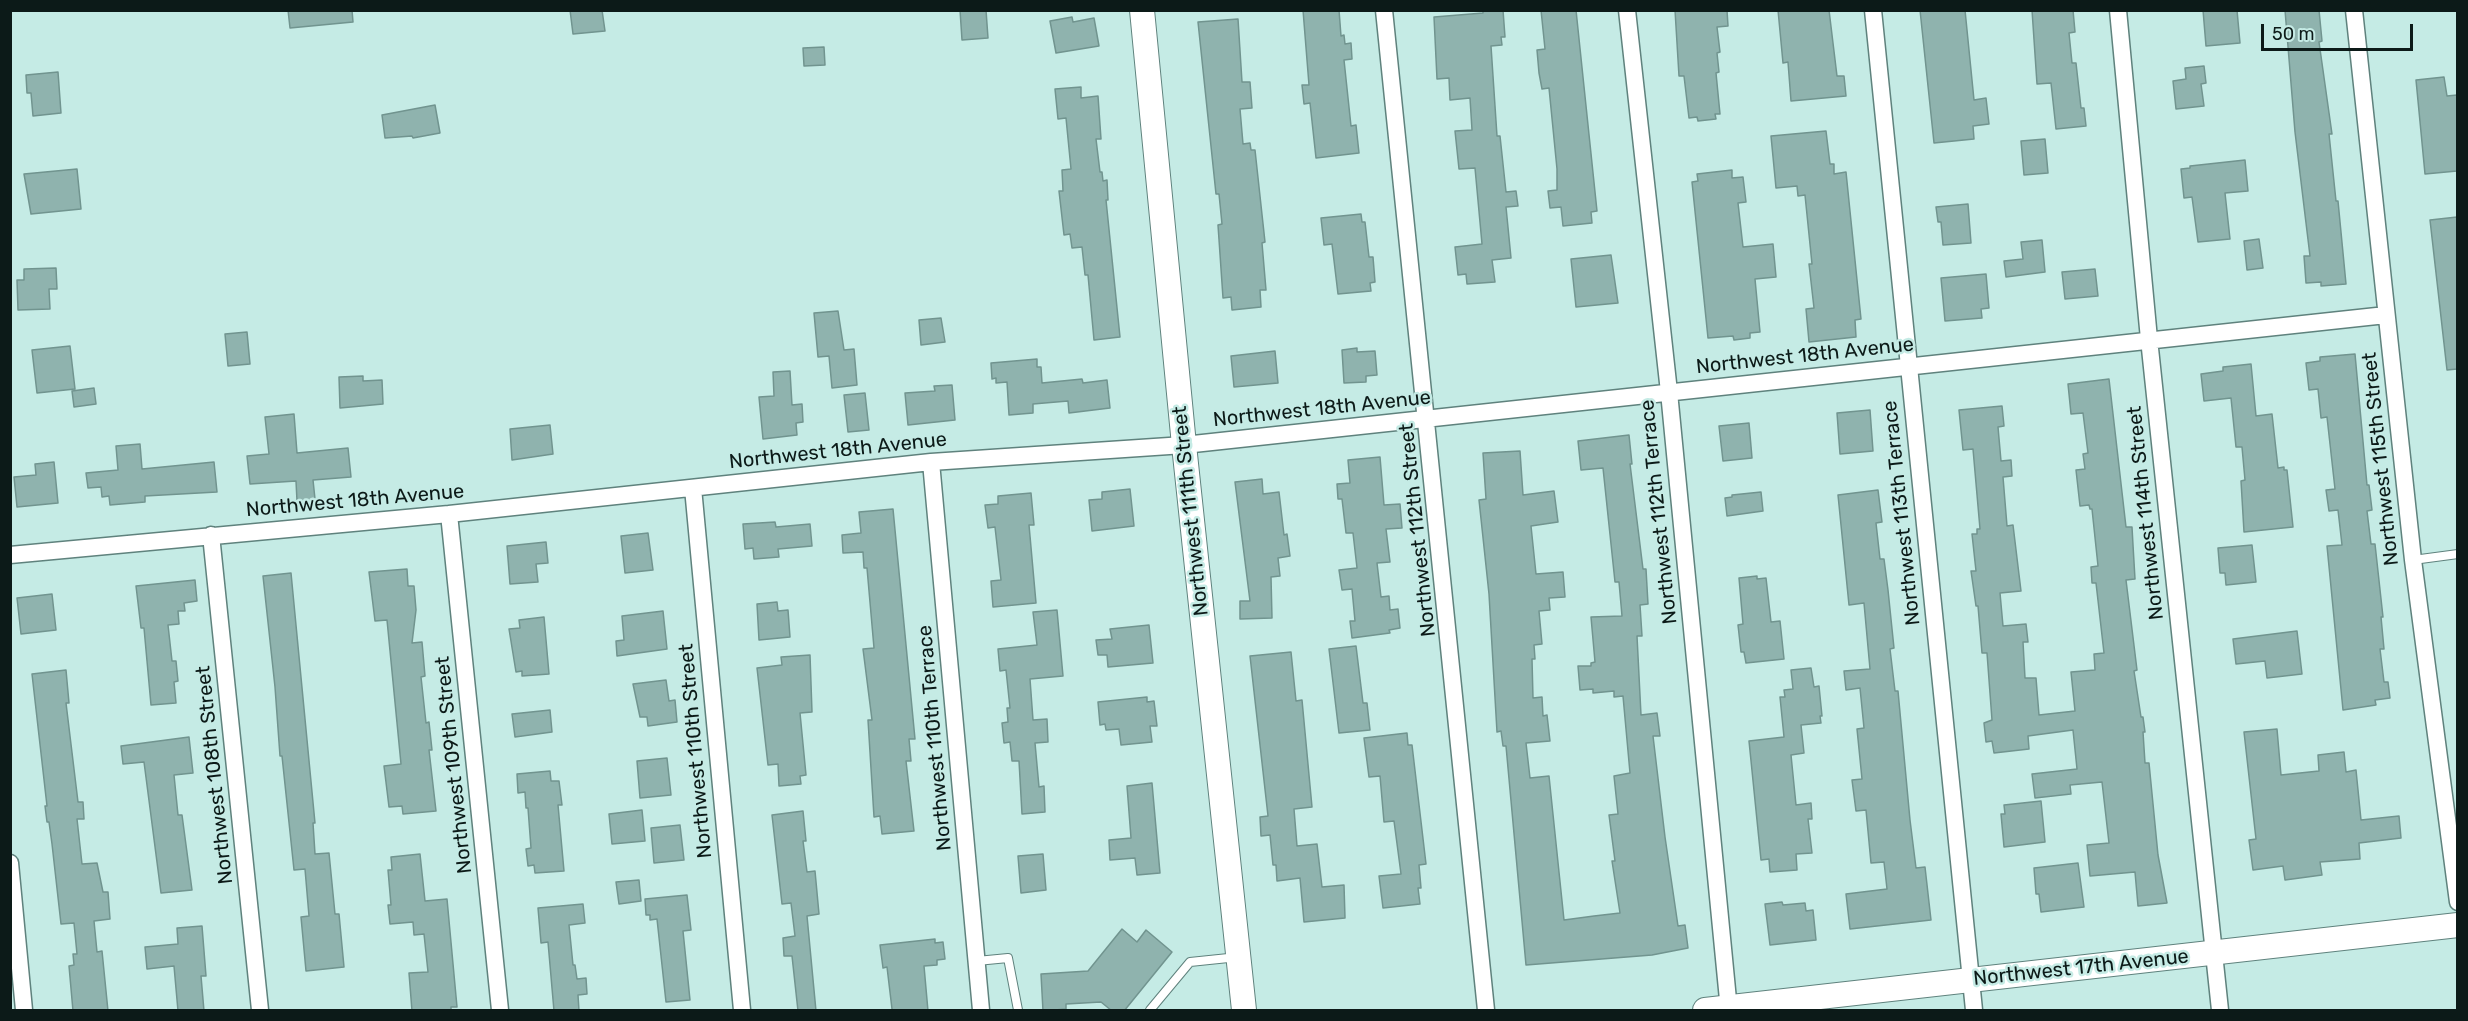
<!DOCTYPE html>
<html>
<head>
<meta charset="utf-8">
<style>
	body { margin:0 }
	#map { position:relative; width:2468px; height:1021px; overflow:hidden; background:#c5ebe5; font-family:Rubik,sans-serif }
	canvas { display:block }
	.frame { position:absolute; inset:0; border:12px solid #0c1a18; pointer-events:none }
	.scale { position:absolute; left:2261px; top:24px; width:152px; height:27px; box-sizing:border-box; border:3px solid #0c1a18; border-top:0; padding-left:8px; font-size:18px; line-height:21px; white-space:nowrap; color:#0c1a18; -webkit-text-stroke:4px #c5ebe5; paint-order:stroke }
</style>
</head>
<body>
<div id="map">
<canvas width="2468" height="1021"></canvas>
<div class="frame"></div>
<div class="scale">50 m</div>
</div>
<script>
const ctx = document.querySelector('canvas').getContext('2d');
ctx.lineJoin = 'round';
function fillPath(path, color) {
  ctx.fillStyle = color;
  ctx.fill(path, 'evenodd');
}
function trace(path, color, width, dash) {
  ctx.strokeStyle = color;
  ctx.lineWidth = width;
  ctx.lineCap = dash ? 'butt' : 'round';
  ctx.setLineDash(dash || []);
  ctx.stroke(path);
}
function label(font, color, halo, rows, align = 'center') {
  ctx.font = font + ' Rubik,sans-serif';
  ctx.lineWidth = 5;
  ctx.setLineDash([]);
  ctx.textBaseline = 'middle';
  ctx.strokeStyle = halo;
  ctx.fillStyle = color;
  for (const [text, x, y, turn = 0] of rows) {
    ctx.save();
    ctx.translate(x, y);
    ctx.rotate((+turn || 0) * Math.PI / 180);
    ctx.textAlign = isNaN(turn) ? turn : align;
    if (halo) ctx.strokeText(text, 0, 0);
    ctx.fillText(text, 0, 0);
    ctx.restore();
  }
}
const building = new Path2D(`
	M288,10H352L353,22L290,28Z
	M570,10H602L605,31L573,34Z
	M960,10H986L988,38L962,40Z
	M1303,10H1339L1341,36L1344,35L1345,44L1351,43L1352,59L1344,60L1351,126L1356,125L1359,153L1316,158L1310,103L1304,104L1302,85H1309Z
	M1483,10H1503L1505,37H1501L1502,45L1491,46L1497,136H1500L1506,192L1516,191L1518,206L1506,207L1511,258L1492,260L1495,282L1467,284L1466,274L1458,275L1455,247L1482,244L1475,168L1459,169L1455,131L1472,130L1470,98L1450,100L1449,78L1437,79L1434,17L1483,13Z
	M1541,10H1576L1597,211L1591,212L1592,223L1563,226L1561,207L1550,208L1548,191L1557,190V169L1549,88L1542,89L1539,73L1537,50L1545,49Z
	M1675,10H1727L1728,26L1717,27L1720,52L1717,53L1719,72L1716,73L1720,114H1715L1716,119L1698,121L1697,117L1689,118L1684,76H1679Z
	M1778,10H1829L1837,76H1844L1846,96L1791,101L1788,62L1783,63Z
	M1920,10H1965L1974,100L1986,98L1989,124L1973,126L1974,139L1934,143Z
	M2032,10H2073L2075,32L2069,33L2072,63H2076L2081,108H2084L2086,126L2056,129L2051,83L2037,84Z
	M2203,10H2237L2240,43L2206,46Z
	M2285,10H2319L2322,41L2319,42L2332,134H2329L2336,201H2338L2346,284L2321,286V282L2306,283L2304,256H2310L2295,132Z
	M1072,17L1073,22L1094,18L1099,46L1056,53L1050,21Z
	M1238,19L1242,82H1250L1252,108L1240,109L1243,144L1250,143L1251,150H1255L1265,242L1262,243L1266,290H1260L1261,307L1232,310L1231,297L1223,298L1218,225L1222,224L1219,194H1216L1198,22Z
	M824,47L825,65L804,66L803,48Z
	M2204,66L2206,83L2201,84L2204,106L2176,109L2173,81L2186,79L2185,68Z
	M58,72L61,113L33,116L31,93H27L26,75Z
	M2444,77L2447,96L2457,95V171L2425,174L2416,80Z
	M1081,87V98L1098,96L1101,139H1096L1100,172H1102L1103,181L1107,180L1108,200H1106L1120,337L1094,340L1088,275H1085L1082,247L1072,248L1070,234L1064,235L1059,191H1063L1062,170L1071,169L1066,118L1058,119L1055,89Z
	M435,105L440,133L413,138L412,136L385,138L382,115Z
	M1826,131L1830,164H1834V174L1846,172L1861,319L1855,320L1856,337L1809,342L1806,309L1814,308L1809,264H1812L1805,195L1798,196L1797,186L1776,188L1771,136Z
	M2045,139L2048,173L2024,175L2021,141Z
	M2245,160L2248,191L2225,193L2230,239L2198,242L2192,197L2184,198L2181,169L2190,168V166Z
	M77,169L81,209L31,214L24,174Z
	M1732,170V178L1743,177L1746,202L1738,203L1743,247L1773,244L1776,277L1755,279L1760,332L1750,333V338L1734,340L1733,336L1708,338L1692,182L1698,181L1697,174Z
	M1968,204L1971,243L1943,245L1941,222H1938L1936,207Z
	M1361,214L1362,222H1365L1369,257H1373L1375,282L1370,283L1371,291L1338,294L1332,244L1324,245L1321,218Z
	M2457,217V369L2447,370L2430,220Z
	M2259,239L2263,268L2247,270L2244,241Z
	M2042,240L2045,272L2006,277L2004,261L2023,259L2021,242Z
	M1611,255L1618,303L1576,307L1571,259Z
	M56,268L57,289H49L50,309L18,310L17,280H24V269Z
	M2095,269L2098,296L2065,299L2062,272Z
	M1986,274L1989,308L1981,309L1982,318L1945,321L1941,278Z
	M838,311L844,350L854,349L857,385L832,388L829,356L818,357L814,313Z
	M941,318L945,342L921,345L919,320Z
	M247,332L250,364L228,366L225,334Z
	M70,346L75,389L37,393L32,350Z
	M1357,348V352L1375,351L1377,375L1366,376V382L1344,383L1342,350Z
	M1275,351L1278,383L1234,387L1231,356Z
	M2355,354L2367,485H2369L2372,510L2367,511L2371,544H2375L2383,617H2381L2384,649H2380L2384,682H2388L2390,698L2375,700L2376,705L2343,710L2327,546L2342,545L2338,510L2329,511L2326,490L2335,489L2327,417L2321,418L2318,389L2309,390L2306,363L2320,361V357Z
	M1037,359V367H1041L1042,383L1082,379L1083,383L1107,380L1110,408L1069,413L1068,401L1033,404V413L1009,415L1007,382L996,383V378L992,379L991,363Z
	M2251,364L2256,416L2272,414L2278,468L2284,467V470H2287L2293,527L2244,532L2241,481L2245,480L2242,447H2236L2231,398L2204,401L2201,374L2223,371V367Z
	M790,371L792,405L802,404L803,422L796,423L797,435L763,439L759,397L774,396L773,372Z
	M363,376V381L382,380L383,404L340,408L339,377Z
	M2109,379L2126,527H2132L2133,545L2135,579L2126,580L2137,670L2134,671L2141,717H2143L2145,732H2143L2145,763H2149L2158,855L2167,903L2138,906L2135,872L2090,876L2087,845L2109,843L2102,782L2070,785L2071,794L2035,798L2032,774L2077,769L2073,730L2028,736L2029,749L1994,753L1992,741L1986,742L1984,723L1992,720L1987,653H1982L1978,606H1976L1971,571H1976L1972,534H1977V529H1980L1973,449L1963,450L1959,410L2002,406L2004,426L1998,427L2001,461L2011,460L2012,476L2003,477L2007,526L2013,525L2021,591L2000,593L2003,626L2026,624L2028,642H2023L2025,678H2036L2039,715L2075,711L2071,672L2095,670L2094,654L2104,653L2096,583H2092L2091,567L2098,566L2092,509H2090L2089,505L2080,506L2076,470L2085,469L2083,454L2088,453L2083,413L2071,414L2068,384Z
	M952,385L955,420L908,425L905,393L935,391L934,386Z
	M94,388L96,404L74,407L72,391Z
	M865,393L869,430L848,432L844,395Z
	M1870,410L1873,451L1840,454L1837,413Z
	M294,414L297,453L348,448L351,477L313,480L315,499L297,501L296,481L250,484L247,456L269,454L265,417Z
	M1749,423L1752,458L1723,461L1719,426Z
	M550,425L553,454L512,460L510,429Z
	M1629,435L1632,464H1630L1643,569H1646L1648,604L1640,605L1642,636H1637L1641,715L1657,713L1660,736H1653L1665,837L1678,926L1685,925L1688,948L1652,955L1526,965L1506,746H1503L1501,731L1497,732L1489,594L1479,500L1486,499L1483,453L1520,451L1523,495L1554,491L1558,522L1531,526L1536,574L1563,572L1565,597L1549,598L1550,610L1539,611L1542,644L1534,645L1535,659H1532L1533,698L1542,697L1543,716L1547,715L1550,741L1526,743L1530,778L1549,776L1564,920L1594,916L1620,913L1612,861H1615L1609,815L1618,814L1614,776L1630,773L1623,696L1614,697V691L1593,693V689L1580,690L1578,666H1591V663L1595,662L1591,617L1622,616L1619,582H1615L1603,468L1581,470L1578,441Z
	M140,444L142,469L214,462L217,492L145,496V502L110,505L109,496L102,497L101,487L88,488L86,473L118,470L116,446Z
	M1380,457L1384,505L1400,504L1402,528L1386,529L1390,562L1377,563L1381,597L1389,596L1390,610L1398,609L1400,628L1389,630L1390,633L1352,638L1350,621H1355L1352,589L1342,590L1339,570L1357,568L1353,533H1346L1342,499H1338L1337,484L1350,483L1348,460Z
	M54,462L58,503L17,507L14,477L36,475L35,464Z
	M1262,479L1263,494L1279,492L1284,535L1287,534L1290,556L1278,558L1280,576L1271,577L1272,618L1240,619V601H1250L1235,482Z
	M1130,489L1134,526L1092,531L1089,500L1102,499V492Z
	M1878,490L1882,522L1876,523L1880,559H1884L1888,590L1894,648L1890,649L1895,691H1898L1910,820L1916,868L1925,867L1931,920L1850,929L1846,894L1887,889L1884,862L1871,863L1866,810L1856,811L1852,780L1862,779L1857,729L1864,728L1860,688L1846,690L1844,671L1870,669L1864,603L1849,605L1838,495Z
	M1761,492L1763,511L1727,516L1725,498L1732,497V495Z
	M1031,493L1034,525H1029L1036,603L993,607L991,581L1001,580L995,527L988,528L985,505L998,504V496Z
	M893,509L915,739H909L911,761H906L914,831L882,834L880,816L874,817L868,720H872L863,649L874,648L867,568H864L863,552L843,553L842,535L861,533L859,512Z
	M775,522L776,527L810,524L812,546L778,549L779,557L754,559L753,548L745,549L743,524Z
	M648,533L653,570L625,573L621,536Z
	M546,542L548,563L536,564L538,582L510,584L507,546Z
	M2252,545L2256,582L2226,585L2225,573H2220L2218,548Z
	M407,569L408,586H414L416,610L412,643L422,642L425,676L421,677L426,723L429,722L432,750H429L436,811L403,814L402,806L389,807L384,766L401,764L387,620L375,621L369,572Z
	M291,573L315,823H313L315,854L329,853L335,914H339L344,967L306,971L301,917L309,916L305,869L294,870L282,756H280L275,687L263,576Z
	M1757,576V579L1766,578L1771,622L1780,621L1784,659L1746,663L1744,652H1741L1738,625L1743,624L1739,578Z
	M195,580L197,601L184,603L185,611H178L179,624L168,625L172,661H176L178,681L174,682L176,703L151,705L144,628H141L136,586Z
	M52,594L56,630L21,634L17,598Z
	M777,602L778,611L788,610L790,637L759,640L757,604Z
	M1057,610L1063,676L1030,679L1033,720L1047,719L1048,742L1035,743L1039,787L1044,786L1045,812L1022,814L1019,761H1012L1010,742L1004,743L1002,723L1008,722L1007,708H1010L1006,670L1000,671L998,649L1037,645L1033,612Z
	M663,611L667,649L617,656L616,641L624,640L622,616Z
	M544,617L549,674L522,676V671L516,672L509,629L520,628L519,620Z
	M1149,625L1153,663L1108,667L1107,655H1098L1096,640L1112,639L1110,629Z
	M2297,631L2302,674L2267,678L2265,661L2236,664L2233,639Z
	M1356,646L1363,703H1367L1370,730L1339,733L1329,649Z
	M1291,652L1296,701L1302,700L1312,807L1294,809L1297,846L1317,844L1322,887L1344,885L1345,918L1304,922L1300,878L1277,881L1276,865H1273L1270,835L1261,836L1260,817L1268,816L1250,656Z
	M810,655L812,712L800,713L806,775L800,776L801,784L779,786L778,764L768,765L757,668L782,665L781,657Z
	M1811,668L1814,687L1819,686L1822,716H1820L1821,723L1801,725L1804,753L1791,755L1796,805L1811,803L1812,819H1808L1812,853L1796,854L1797,870L1770,872L1769,859L1761,860L1749,741L1784,737L1780,697H1785L1784,690L1793,689L1791,670Z
	M66,670L69,703H66L78,802H83L84,819H77L82,864L97,863L103,892H108L110,919L94,921L97,952L102,951L108,1011H73L69,966L74,965L73,954H77L74,923L61,924L52,844L49,822H47L45,806H47L32,674Z
	M666,680L669,701L675,700L677,722L648,726L647,717H640L633,684Z
	M1147,697V702L1154,701L1157,726H1150L1152,742L1121,745L1119,729L1106,730L1105,724L1100,725L1098,702Z
	M550,710L552,732L515,737L512,714Z
	M2277,729L2281,775L2319,771L2318,755L2344,752L2346,772L2356,770L2361,820L2399,816L2401,838L2359,843L2360,859L2320,862L2322,875L2285,880L2283,866L2253,870L2249,840L2256,839L2244,732Z
	M1407,733L1408,745H1412L1426,864L1419,865L1421,888H1418L1420,904L1383,908L1379,876L1401,874L1394,821L1384,822L1380,776L1369,777L1364,738Z
	M189,737L193,773L174,775L178,815H182L192,890L161,893L144,762L123,764L121,746Z
	M667,758L671,795L640,798L637,761Z
	M550,771L551,781H559L562,805H558L564,871L535,873L534,865L528,866L526,849L531,848L528,808H526L525,792L518,793L517,774Z
	M1152,783L1160,873L1137,875L1135,858L1110,860L1109,840L1131,838L1127,786Z
	M2041,801L2045,842L2004,847L2001,814H2005L2004,805Z
	M642,810L645,841L612,844L609,814Z
	M803,811L806,841H803L807,872L815,871L819,914L807,916L816,1011H798L792,956H784L783,938L795,936L791,903L782,904L772,815Z
	M680,825L684,860L654,863L651,828Z
	M420,854L425,901L447,899L457,1007H451V1011H412L409,973L428,972L424,934L414,935L413,922L390,924L388,905H391L388,870H392L391,857Z
	M1043,854L1046,890L1021,893L1018,856Z
	M2078,863L2084,907L2041,912L2039,894H2036L2034,868Z
	M639,880L641,901L619,904L616,882Z
	M687,895L691,930L683,931L690,1000L666,1002L657,919L650,920V915H646L645,899Z
	M1782,902L1783,905L1805,903L1806,911L1813,910L1816,940L1770,945L1765,904Z
	M583,904L585,923L569,925L573,965H575L577,979L586,978L587,994L578,995L579,1011H554L548,942L541,943L538,908Z
	M202,926L206,976H201L204,1011H178L174,966L147,969L145,947L178,944L177,928Z
	M1122,929L1137,942L1146,930L1172,952L1124,1011H1112L1101,1002L1066,1004V1009L1043,1011L1041,974L1088,971Z
	M935,939V943L943,942L945,959L937,960V965L924,966L928,1011H894L892,1009L887,967L883,968L880,945Z`);
fillPath(building, '#8fb3ae');
trace(building, '#71948f', 1.5);
const lane = new Path2D(`
	M2413,560L2458,554
	M977,961L1008,958L1018,1010
	M1150,1010L1190,962L1238,957`);
const street = new Path2D(`
	M1384,10L1486,1010
	M1627,10L1669,392L1729,1010
	M1873,10L1974,1010
	M2118,10L2149,339L2220,1010
	M2354,10L2413,560L2458,902
	M931,462L981,1010
	M693,488L742,1010
	M449,514L500,1010
	M211,535L260,1010
	M10,555L449,514L931,462L1184,445L2386,315
	M10,863L24,1010`);
const secondary = new Path2D(`
	M1142,10L1184,445L1244,1010
	M1705,1010L2458,925`);
trace(lane, '#5f827d', 10);
trace(street, '#5f827d', 19);
trace(secondary, '#5f827d', 26);
trace(lane, '#fff', 8);
trace(street, '#fff', 16);
trace(secondary, '#fff', 24);
label('20px', '#0c1a18', '#c5ebe5', [
	["Northwest 18th Avenue",1805,356,-6],
	["Northwest 18th Avenue",1322,409,-6],
	["Northwest 18th Avenue",838,451,-6],
	["Northwest 115th Street",2381,459,-96],
	["Northwest 18th Avenue",355,501,-5],
	["Northwest 111th Street",1191,511,-96],
	["Northwest 112th Terrace",1659,512,-96],
	["Northwest 113th Terrace",1902,513,-96],
	["Northwest 114th Street",2146,513,-96],
	["Northwest 112th Street",1418,530,-96],
	["Northwest 110th Terrace",935,738,-95],
	["Northwest 110th Street",696,751,-95],
	["Northwest 109th Street",454,765,-96],
	["Northwest 108th Street",215,775,-96],
	["Northwest 17th Avenue",2081,968,-6]
]);
</script>
</body>
</html>
